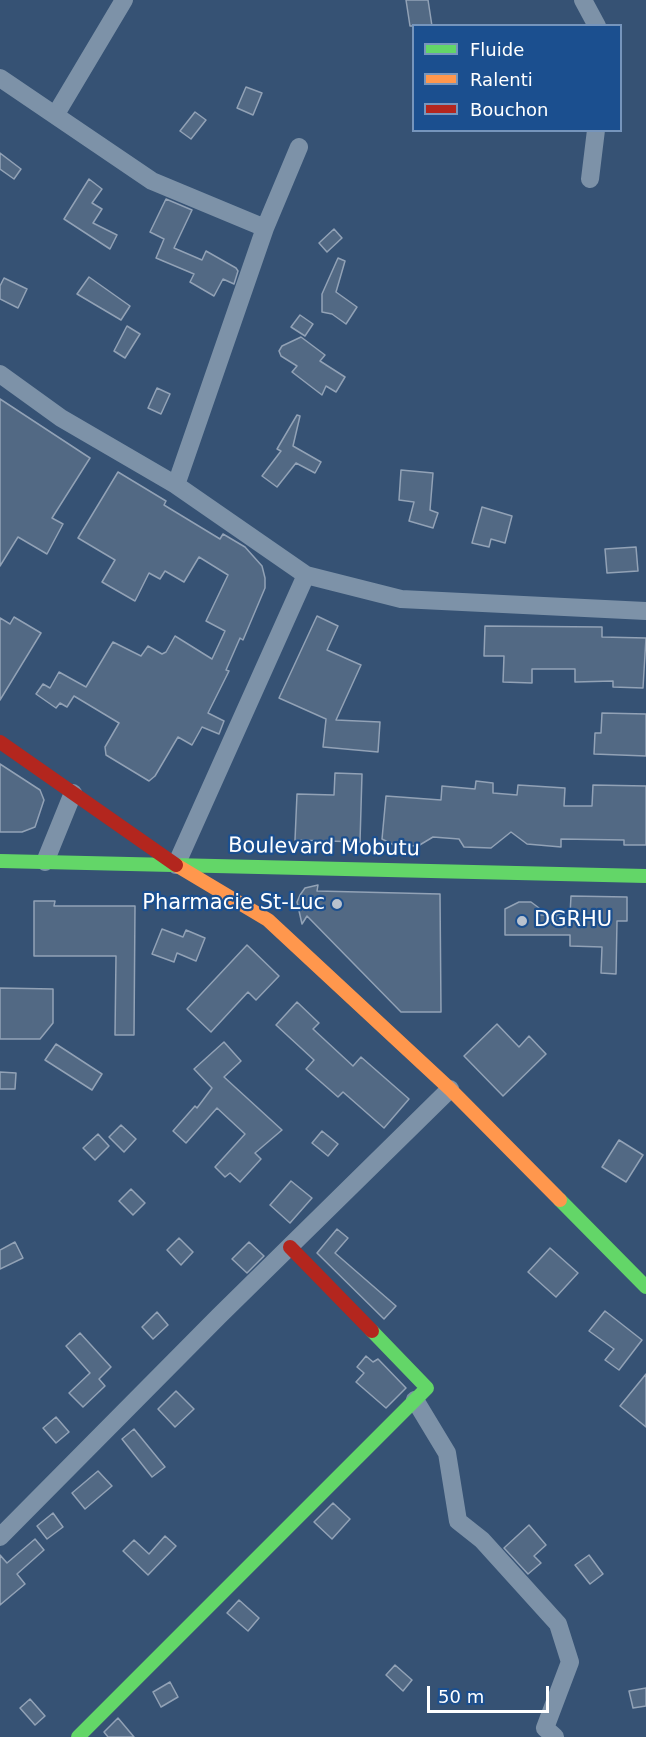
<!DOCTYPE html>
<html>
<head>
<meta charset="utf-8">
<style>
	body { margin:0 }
	#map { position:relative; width:646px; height:1737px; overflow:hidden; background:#365274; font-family:"DejaVu Sans",sans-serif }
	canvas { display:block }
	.legend { position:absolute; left:412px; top:24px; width:210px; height:108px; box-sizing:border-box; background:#1b4f8f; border:2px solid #7695bc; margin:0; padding:8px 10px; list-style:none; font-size:18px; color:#fff }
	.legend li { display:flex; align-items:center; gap:12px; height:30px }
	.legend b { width:30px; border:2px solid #7695bc }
	.scale { position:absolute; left:427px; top:1686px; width:122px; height:27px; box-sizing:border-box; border:3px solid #fff; border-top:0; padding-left:8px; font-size:18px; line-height:21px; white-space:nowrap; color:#fff; -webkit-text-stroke:4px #1b4f8f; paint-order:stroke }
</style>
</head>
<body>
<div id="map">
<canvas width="646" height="1737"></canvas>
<ul class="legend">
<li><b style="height:8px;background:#63d668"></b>Fluide</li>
<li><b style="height:8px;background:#ff974d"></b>Ralenti</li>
<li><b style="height:8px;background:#b3261e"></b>Bouchon</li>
</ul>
<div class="scale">50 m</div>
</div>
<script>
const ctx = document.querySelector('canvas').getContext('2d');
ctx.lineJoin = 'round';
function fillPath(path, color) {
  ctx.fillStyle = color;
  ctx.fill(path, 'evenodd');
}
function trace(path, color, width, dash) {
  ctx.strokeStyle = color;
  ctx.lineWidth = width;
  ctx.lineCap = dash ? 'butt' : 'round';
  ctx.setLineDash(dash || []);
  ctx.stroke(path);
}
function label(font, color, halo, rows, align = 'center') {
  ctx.font = font + ' "DejaVu Sans",sans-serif';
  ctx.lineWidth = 4.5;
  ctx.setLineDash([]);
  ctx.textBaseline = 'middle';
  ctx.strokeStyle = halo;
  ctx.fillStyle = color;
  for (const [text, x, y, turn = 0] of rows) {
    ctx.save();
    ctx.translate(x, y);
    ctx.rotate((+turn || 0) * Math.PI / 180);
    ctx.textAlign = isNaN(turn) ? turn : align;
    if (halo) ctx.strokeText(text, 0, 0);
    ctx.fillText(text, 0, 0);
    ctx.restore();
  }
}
const building = new Path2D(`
	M406,0H428L432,26H410Z
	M246,87L262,93L253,115L237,108Z
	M195,112L206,120L191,139L180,131Z
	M0,153L21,169L14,179L0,169Z
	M89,179L102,189L92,203L102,209L93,223L117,235L110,249L64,219Z
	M166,199L192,210L174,248L202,260L206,251L236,268L238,271L234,284L223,279L214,296L190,282L194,274L156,258L164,239L150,232Z
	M334,229L342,238L327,252L319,243Z
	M338,258L345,261L336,292L357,307L346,324L332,314L322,312V294Z
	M89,277L130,306L121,320L77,294Z
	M4,278L27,289L18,308L0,299V286Z
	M300,315L313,324L305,336L291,327Z
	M127,326L140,334L125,358L114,351Z
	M301,337L325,355L320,361L345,377L336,392L326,386L322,395L292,372L297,366L281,356L279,351L282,346Z
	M157,388L170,394L161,414L148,408Z
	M0,399L90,458L52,518L63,524L47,554L18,537L0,566Z
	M297,415L300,416L293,446L321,462L315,473L296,463L277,487L262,476L281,451L277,449Z
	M401,470L433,473L430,510L438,513L433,528L409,521L414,502L399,500Z
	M118,472L166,501L164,505L220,539L223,534L245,547L262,566L265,578V588L243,640L240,638L226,670L229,671L208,713L224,721L219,734L202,727L192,745L178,737L155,776L149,781L106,755L105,747L119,723L74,696L67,707L60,703L56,708L36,694L43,684L50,688L59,672L86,687L113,642L141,656L148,646L162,654L166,652L175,636L212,659L225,631L206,621L228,575L199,557L184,582L165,571L160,579L149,573L135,601L102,582L115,560L78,538Z
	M482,507L512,516L505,543L491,539L489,547L472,543Z
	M636,547L638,571L607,573L605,549Z
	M317,616L338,626L327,650L361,665L336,720L380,722L378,752L323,747L326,719L279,698Z
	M14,617L41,633L0,700V618L10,624Z
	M485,626L602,627V637L646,638L643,688L613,687V681L575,682V669H532V683L503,682L504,656H484Z
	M602,713L646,714V756L594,754L595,733H601Z
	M0,764L40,790L44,800L35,827L22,832H0Z
	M335,773L362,774L360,842L295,840L297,794L334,795Z
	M476,781L493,783V793L517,795L518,785L565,788L564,806H592L593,785L646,786V845H624V840L561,839V847L527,844L511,832L491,848L464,847L459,839L433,837L418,846L394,845L382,839L386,796L441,800L442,786L475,789Z
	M318,885L317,891L440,894L441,1012H401L307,916L302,924L297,902L300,895L305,888Z
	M571,896L627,897V921H617L616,974L601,973L602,947L570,946V935H505V909L519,902H531L539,908L538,915H570Z
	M34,901H55L54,906H135L134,1035H115L116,956H34Z
	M162,929L183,937L186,930L205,938L196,961L177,953L174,962L152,954Z
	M247,945L279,976L256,1000L248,992L211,1032L187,1009Z
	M0,988L53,989V1023L40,1039H0Z
	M297,1002L319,1023L313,1029L353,1066L361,1057L409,1099L384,1128L343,1092L338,1097L306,1069L314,1060L276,1025Z
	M497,1024L519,1047L529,1036L546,1054L503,1096L464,1056Z
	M224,1042L241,1061L224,1077L282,1130L255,1153L261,1159L240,1182L230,1173L225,1177L215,1167L245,1134L217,1108L186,1143L173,1131L195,1106L197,1108L212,1088L194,1069Z
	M56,1044L102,1074L92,1090L45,1060Z
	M0,1072L16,1073L15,1089H0Z
	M121,1125L136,1139L124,1152L109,1137Z
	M322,1131L338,1144L328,1156L312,1143Z
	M98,1134L109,1146L95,1160L83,1148Z
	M619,1140L643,1155L626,1182L602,1167Z
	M291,1181L312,1198L290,1223L270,1205Z
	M131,1189L145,1203L133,1215L119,1201Z
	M337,1229L348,1238L335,1253L396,1306L384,1319L317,1253Z
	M179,1238L193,1252L181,1265L167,1250Z
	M15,1242L23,1258L0,1269V1250Z
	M249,1242L264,1256L247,1273L232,1259Z
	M550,1248L578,1273L556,1297L528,1272Z
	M605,1311L642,1340L619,1370L605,1360L614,1349L589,1331Z
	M157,1312L168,1325L153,1339L142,1327Z
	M80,1333L111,1367L99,1379L105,1386L83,1407L69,1393L90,1373L66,1346Z
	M366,1356L373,1362L378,1359L406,1388L386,1408L356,1382L364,1373L357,1367Z
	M646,1374V1427L620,1406Z
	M176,1391L194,1409L175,1427L158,1409Z
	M56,1417L69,1432L56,1443L43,1428Z
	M134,1429L165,1467L152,1477L122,1439Z
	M98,1471L112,1486L85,1509L72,1493Z
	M333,1503L350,1519L332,1539L314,1522Z
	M53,1513L63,1527L47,1539L37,1526Z
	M529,1525L546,1545L534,1556L541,1563L528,1574L504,1548Z
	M165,1536L176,1546L148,1575L123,1551L134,1540L149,1554Z
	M35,1539L44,1550L17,1574L25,1584L0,1605V1555L7,1563Z
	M589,1555L603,1574L590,1584L575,1565Z
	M239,1600L259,1618L248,1631L227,1613Z
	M395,1665L412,1680L403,1691L386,1675Z
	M170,1682L178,1697L161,1707L153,1692Z
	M646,1688V1706L633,1708L629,1691Z
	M30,1699L45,1716L35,1725L20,1708Z
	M118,1718L134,1737H108L104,1732Z`);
fillPath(building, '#526984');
trace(building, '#92a2b6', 1.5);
trace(new Path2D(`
	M583,0L597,26
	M0,78L152,181L265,228
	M56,114L124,0
	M590,179L596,130
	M0,374L61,418L176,485L306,575
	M176,485L265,228L299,147
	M45,862L73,793
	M176,865L306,575L401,599L646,611
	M415,1400L447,1453L458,1521L482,1540L558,1624L570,1662L545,1728L555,1737
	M0,1537L219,1316L450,1089`), '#7d92a8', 18);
trace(new Path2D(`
	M0,861L646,876
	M560,1200L646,1287
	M78,1737L427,1388L372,1331`), '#63d668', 14);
trace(new Path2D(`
	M176,865L268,920L450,1089L560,1200`), '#ff974d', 14);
trace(new Path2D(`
	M0,742L176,865
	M290,1247L372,1331`), '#b3261e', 14);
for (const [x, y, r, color] of [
	[337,904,6,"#b9c2ce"],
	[522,921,6,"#b9c2ce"]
]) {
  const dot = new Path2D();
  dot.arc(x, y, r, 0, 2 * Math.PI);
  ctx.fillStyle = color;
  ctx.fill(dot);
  trace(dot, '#1b4f8f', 2);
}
label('21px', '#fff', '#1b4f8f', [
	["Boulevard Mobutu",324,848,1]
]);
label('21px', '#fff', '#1b4f8f', [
	["Pharmacie St-Luc",325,904],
	["DGRHU",534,921,"left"]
], 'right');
</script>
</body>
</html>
